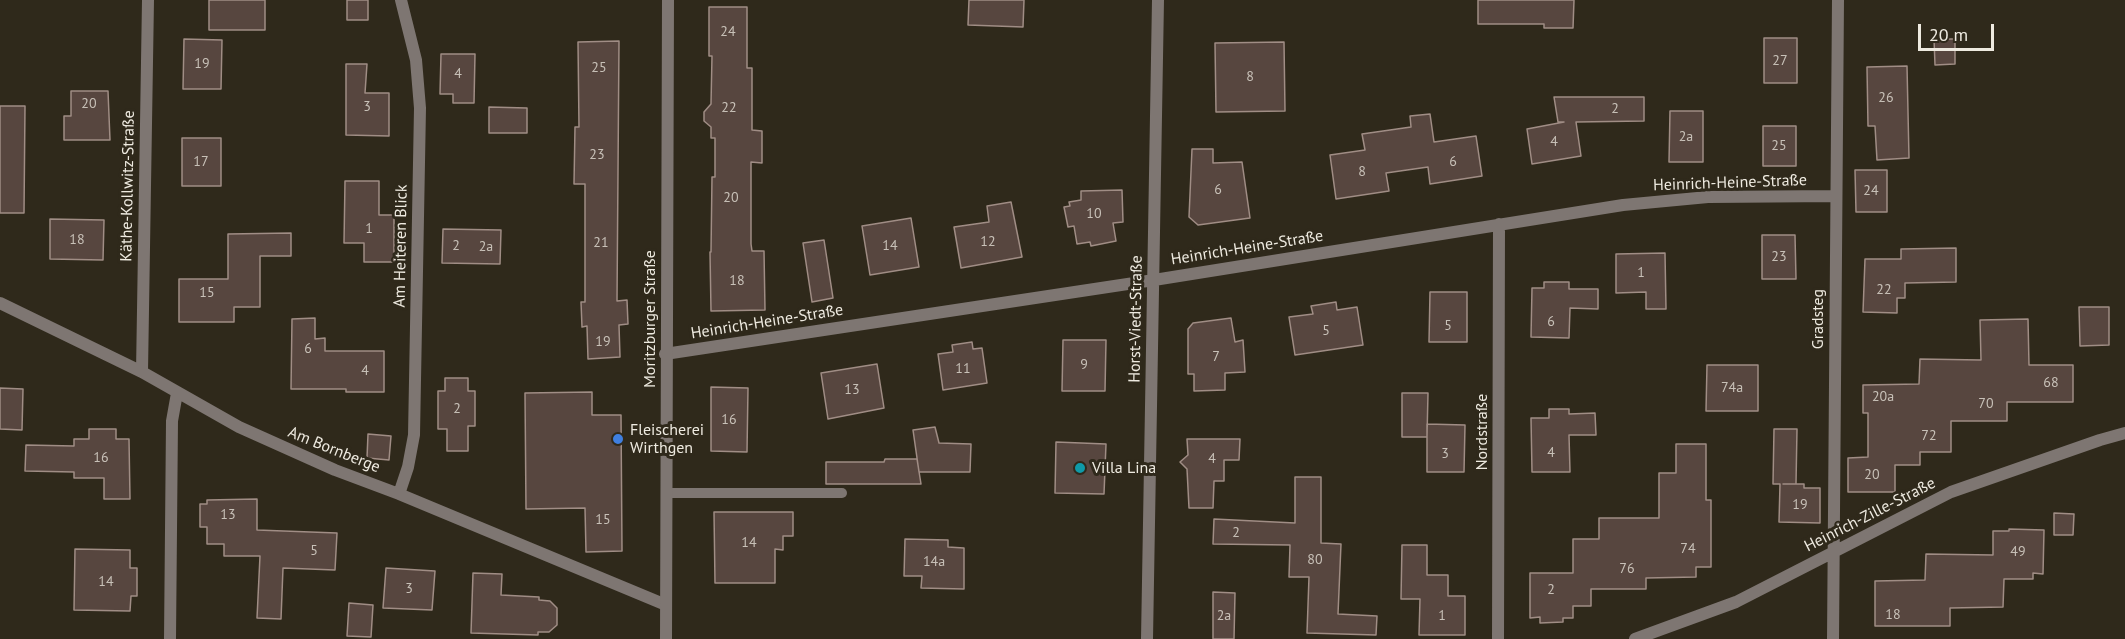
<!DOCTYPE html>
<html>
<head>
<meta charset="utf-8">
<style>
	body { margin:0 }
	#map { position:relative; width:2125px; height:639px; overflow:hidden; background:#2f291b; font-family:"PT Sans",sans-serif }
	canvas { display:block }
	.scale { position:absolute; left:1918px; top:24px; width:76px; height:27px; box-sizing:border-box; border:3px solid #eeeae0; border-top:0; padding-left:8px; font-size:18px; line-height:21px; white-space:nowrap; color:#eeeae0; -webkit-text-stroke:4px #2f291b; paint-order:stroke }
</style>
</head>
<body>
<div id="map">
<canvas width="2125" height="639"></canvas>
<div class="scale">20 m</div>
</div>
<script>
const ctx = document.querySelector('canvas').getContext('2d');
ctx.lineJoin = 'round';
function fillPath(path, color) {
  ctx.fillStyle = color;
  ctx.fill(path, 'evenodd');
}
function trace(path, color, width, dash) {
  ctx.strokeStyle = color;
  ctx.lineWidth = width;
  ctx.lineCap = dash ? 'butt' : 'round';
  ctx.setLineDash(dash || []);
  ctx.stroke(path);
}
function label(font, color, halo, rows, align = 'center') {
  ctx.font = font + ' "PT Sans",sans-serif';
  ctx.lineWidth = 6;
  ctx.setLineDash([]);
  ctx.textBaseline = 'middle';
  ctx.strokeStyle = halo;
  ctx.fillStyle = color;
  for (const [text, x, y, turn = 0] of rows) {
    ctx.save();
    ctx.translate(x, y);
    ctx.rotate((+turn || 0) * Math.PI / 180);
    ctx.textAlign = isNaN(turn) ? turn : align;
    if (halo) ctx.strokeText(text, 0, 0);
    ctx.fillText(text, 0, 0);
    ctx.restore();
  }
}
const building = new Path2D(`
	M209,0H265V30H209Z
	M347,0H368V20H347Z
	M969,0H1024L1023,27L968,25Z
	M1478,0H1574L1573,28H1544V24H1478Z
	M709,7H747V68H752V130L762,131V163L751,162V244L752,251H764L765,310L711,311L710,252H711L712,177H715V138H711V127L704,121V112L711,104L712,56H709Z
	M1764,38H1797V83H1764Z
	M184,39L222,40L221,89H183Z
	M1934,39H1955V64L1935,65Z
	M619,41L617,301L627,300L628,324L619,325L620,357L588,359L587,326L582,327L581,302H585V184H574L575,127H579L578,42Z
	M1284,42L1285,111L1216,112L1215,43Z
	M441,54H475L474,103H453V94H440Z
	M346,64H367L365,93H389V136L346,135Z
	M1907,66L1909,158L1877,160L1875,126H1868L1867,67Z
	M71,91H108L110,140H64V116H71Z
	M1554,97H1644V121L1576,122L1581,156L1532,164L1527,129L1564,122H1558Z
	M0,106H25L24,213H0Z
	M489,107L527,108V133H489Z
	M1670,111H1703V162H1669Z
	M1430,114L1434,142L1476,136L1482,176L1430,184L1428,167L1386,173L1389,191L1336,199L1330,155L1365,150L1362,134L1411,127L1410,116Z
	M1763,126H1796V166H1763Z
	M182,138H221V186H182Z
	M1192,149H1213V163L1242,162L1250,218L1198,225L1189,217Z
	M1855,170H1887V212H1856Z
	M345,181H379V215H394V262H364V243H344Z
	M1122,190L1123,222L1113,223L1116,241L1091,246L1090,242L1077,244L1074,226L1068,227L1064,207L1070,206L1069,202L1081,200V191Z
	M1011,202L1022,257L961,268L954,227L989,222L987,206Z
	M911,218L919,267L870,275L862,226Z
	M50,219L104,220L103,260L50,259Z
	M443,229L501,230L500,264L442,263Z
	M291,233V256H260V307H234V322H179V279H228V234Z
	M1762,235H1795L1796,279H1762Z
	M824,240L833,298L812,302L803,243Z
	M1956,248V282L1905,283V298H1897V313L1863,312L1865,259H1901V249Z
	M1665,253L1666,309H1646V292L1616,293V254Z
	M1544,282H1569V289H1598V309L1570,308L1569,338L1531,337L1532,288H1544Z
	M1430,292H1467V342H1429Z
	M1336,302L1337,310L1357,307L1363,345L1295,355L1289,317L1313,314L1311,306Z
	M2079,307H2109V345L2080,346Z
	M315,318V339L325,338V351H384V392H346V389H291L292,319Z
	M1231,318L1235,342L1243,340L1245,372L1225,373V390L1194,391V374H1188V329L1193,323Z
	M2028,319L2029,365H2073V402H2007V421H1951V452H1920V465H1895V492H1848V458L1868,457V413H1863V385L1919,384L1920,359L1981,360L1980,320Z
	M1063,340H1106L1105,391H1062Z
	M972,342L973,349L982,348L987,383L943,390L938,354L953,352L952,345Z
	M877,364L884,408L828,419L821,373Z
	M1707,365H1758V411H1706Z
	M445,378H468V391H475V426H468V451H447V429H438V391H445Z
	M711,387L748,388L747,452L711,451Z
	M0,388L23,389L22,430L0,429Z
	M592,392V415H621L622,551L586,552L585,508L526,509L525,393Z
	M1402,393H1428L1427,437H1402Z
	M1549,409H1569V414L1595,413L1596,435H1569L1570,472H1532L1531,418H1549Z
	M1427,424L1465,425L1464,472H1427Z
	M935,427L939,443L971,444L970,472H919L913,430Z
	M89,429H116V439H129L130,499H104V478H74V472L25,471L26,445L74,446V439H89Z
	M1774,429H1797L1796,484H1783H1804V488H1820V523L1779,522L1780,484H1773Z
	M368,434L391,436L389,460L367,458Z
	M1187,439H1240L1239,460H1224V481H1214L1213,508H1189L1187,469L1180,462L1188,455Z
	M1056,442L1106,444L1104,494L1055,493Z
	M1676,444H1706V500H1711V567H1696V577L1646,578V589H1591V606H1573V618H1563V622L1540,623V617L1530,618V573H1573V539H1599V518H1659V473H1676Z
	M885,459H917L921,484H826V462H884Z
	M1295,477H1321V543L1341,544L1338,614L1377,616L1376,635L1307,633L1309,577H1289L1290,545L1213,544L1214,519L1295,523Z
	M257,499V530L337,533L335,570L283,568L281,619L257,618L260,556H224V544H207V527H200V504H207V500Z
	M714,512H793V536H783V550L775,549V583H715Z
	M2054,513L2074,514L2073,535H2054Z
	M2009,529L2044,530L2043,574L2033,573V579H2004L2003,607L1950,608V626H1875V581L1925,580L1926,554L1993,555V531H2009Z
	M905,539L948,540V547L964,548V589L921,588L922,576H904Z
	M1402,545H1427V575H1448V596H1465V635H1419L1420,599H1401Z
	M75,549L130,550V568H137V596H131L130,611L74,610Z
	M386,568L435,571L432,610L383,608Z
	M473,573L502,574L501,595L539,597V600L550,601L557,608V625L549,632H538V635L471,633Z
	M1213,592L1235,593L1234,639H1213Z
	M349,603L373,605L371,637L347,636Z`);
fillPath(building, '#57463f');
trace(building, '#a08d85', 1.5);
trace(new Path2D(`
	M666,493H842`), '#7e7672', 10);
trace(new Path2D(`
	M0,303L142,372L239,427L335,470L399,494L666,605
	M665,354L1154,280L1623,205L1708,197L1836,196
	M142,372L148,0
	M399,494L408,467L414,435L420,108L416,60L401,0
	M170,639L172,421L177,393
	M1147,639L1158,0
	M1498,639L1499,224
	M1635,639L1736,602L1951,492L2100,440L2125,433
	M1833,639L1838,0`), '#7e7672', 12);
trace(new Path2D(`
	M666,639L668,0`), '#7e7672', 12);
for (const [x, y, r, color] of [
	[618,439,6,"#3f7fe0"],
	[1080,468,6,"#0f9aa8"]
]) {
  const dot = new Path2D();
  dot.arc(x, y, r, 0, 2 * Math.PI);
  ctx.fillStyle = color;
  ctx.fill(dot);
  trace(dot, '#2f291b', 2);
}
label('14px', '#c8c1b8', null, [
	["24",728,32],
	["27",1780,61],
	["19",202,64],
	["25",599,68],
	["4",458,74],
	["8",1250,77],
	["26",1886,98],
	["20",89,104],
	["3",367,107],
	["22",729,108],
	["2",1615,109],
	["2a",1686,137],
	["4",1554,142],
	["25",1779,146],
	["23",597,155],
	["17",201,162],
	["6",1453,162],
	["8",1362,172],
	["6",1218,190],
	["24",1871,191],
	["20",731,198],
	["10",1094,214],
	["1",369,229],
	["18",77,240],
	["12",988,242],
	["21",601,243],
	["2",456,246],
	["14",890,246],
	["2a",486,247],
	["23",1779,257],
	["1",1641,273],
	["18",737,281],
	["22",1884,290],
	["15",207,293],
	["6",1551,322],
	["5",1448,326],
	["5",1326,331],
	["19",603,342],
	["6",308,349],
	["7",1216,357],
	["9",1084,365],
	["11",963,369],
	["4",365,371],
	["68",2051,383],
	["74a",1732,388],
	["13",852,390],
	["20a",1883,397],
	["70",1986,404],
	["2",457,409],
	["16",729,420],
	["72",1929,436],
	["4",1551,453],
	["3",1445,454],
	["16",101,458],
	["4",1212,459],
	["20",1872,475],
	["19",1800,505],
	["13",228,515],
	["15",603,520],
	["2",1236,533],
	["14",749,543],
	["74",1688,549],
	["5",314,551],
	["49",2018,552],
	["80",1315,560],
	["14a",934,562],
	["76",1627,569],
	["14",106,582],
	["3",409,589],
	["2",1551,590],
	["18",1893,615],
	["2a",1224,616],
	["1",1442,616]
]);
label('16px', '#eeeae0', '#2f291b', [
	["Heinrich-Heine-Straße",1730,183,-2],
	["Käthe-Kollwitz-Straße",128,186,-89],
	["Am Heiteren Blick",401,246,-89],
	["Heinrich-Heine-Straße",1247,248,-9],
	["Moritzburger Straße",650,319,-90],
	["Horst-Viedt-Straße",1136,319,-89],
	["Gradsteg",1818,319,-90],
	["Heinrich-Heine-Straße",767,322,-9],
	["Nordstraße",1482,432,-90],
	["Am Bornberge",334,450,22],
	["Heinrich-Zille-Straße",1870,515,-27]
]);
label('16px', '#eeeae0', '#2f291b', [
	["Fleischerei",630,430],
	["Wirthgen",630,448],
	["Villa Lina",1092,468]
], 'left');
</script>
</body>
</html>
